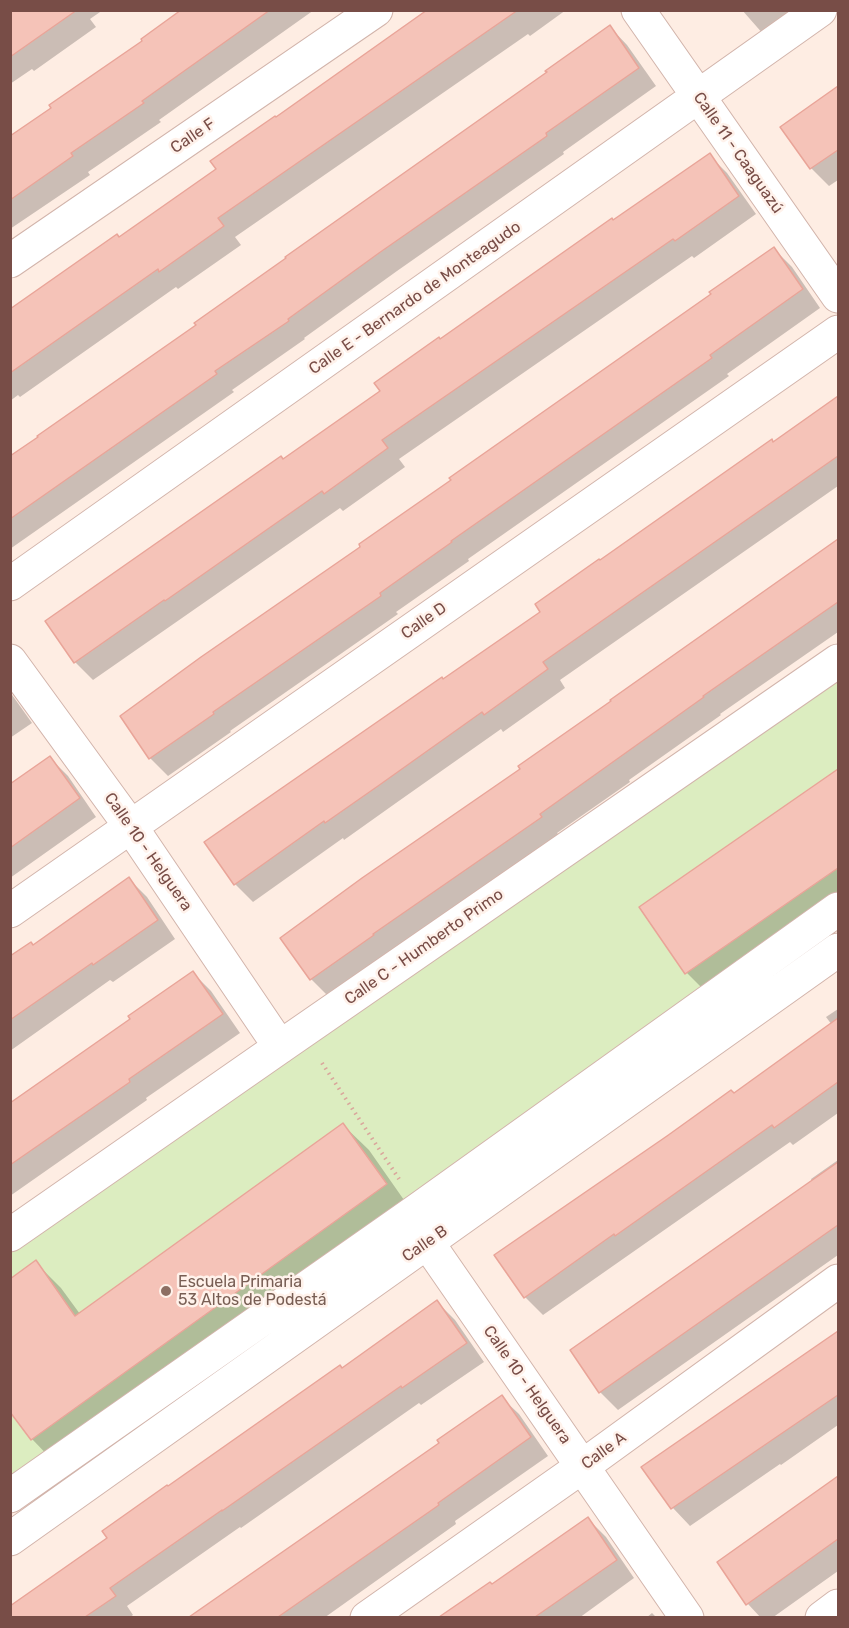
<!DOCTYPE html>
<html>
<head>
<meta charset="utf-8">
<style>
	body { margin:0 }
	#map { position:relative; width:849px; height:1628px; overflow:hidden; background:#feede3; font-family:Rubik,sans-serif }
	canvas { display:block }
	.frame { position:absolute; inset:0; border:12px solid #784d47; pointer-events:none }
</style>
</head>
<body>
<div id="map">
<canvas width="849" height="1628"></canvas>
<div class="frame"></div>
</div>
<script>
const ctx = document.querySelector('canvas').getContext('2d');
ctx.lineJoin = 'round';
function fillPath(path, color) {
  ctx.fillStyle = color;
  ctx.fill(path, 'evenodd');
}
function trace(path, color, width, dash) {
  ctx.strokeStyle = color;
  ctx.lineWidth = width;
  ctx.lineCap = dash ? 'butt' : 'round';
  ctx.setLineDash(dash || []);
  ctx.stroke(path);
}
function label(font, color, halo, rows, align = 'center') {
  ctx.font = font + ' Rubik,sans-serif';
  ctx.lineWidth = 5;
  ctx.setLineDash([]);
  ctx.textBaseline = 'middle';
  ctx.strokeStyle = halo;
  ctx.fillStyle = color;
  for (const [text, x, y, turn = 0] of rows) {
    ctx.save();
    ctx.translate(x, y);
    ctx.rotate((+turn || 0) * Math.PI / 180);
    ctx.textAlign = isNaN(turn) ? turn : align;
    if (halo) ctx.strokeText(text, 0, 0);
    ctx.fillText(text, 0, 0);
    ctx.restore();
  }
}
fillPath(new Path2D(`
	M838,661V909L11,1496V1235Z`), '#dcedc0');
fillPath(new Path2D(`
	M10,10H103L90,19L96,27L34,71L32,69L10,84Z
	M183,10H314L159,120L161,122L88,172L90,175L10,229V138L144,41Z
	M430,10H566L530,36L528,34L235,237L241,245L178,289L176,287L20,397L18,395L10,401V310L119,238L218,169L276,119Z
	M742,10H799L764,35Z
	M610,27L627,45L656,86L563,152L564,154L397,271L304,338L305,339L232,390L234,392L10,549V458L198,326L549,73Z
	M838,88V180L829,186L811,168L782,127Z
	M709,155L727,173L756,214L694,258L692,256L399,459L405,467L343,511L340,508L93,680L75,662L47,621L284,460L382,391L440,341Z
	M774,249L792,267L820,308L727,374L729,376L468,559L469,561L396,612L398,614L230,731L231,732L168,776L150,758L362,547L713,295Z
	M838,398V486L560,680L565,688L503,732L501,729L396,803L344,840L343,838L253,902L235,884L444,681L543,612L600,562Z
	M838,541V632L720,714L721,715L629,780L630,782L557,833L559,835L329,997L311,979L522,769L613,702L612,700Z
	M10,692L32,723L10,738Z
	M50,758L68,776L96,817L10,878V786Z
	M838,771V911L712,998L687,973L641,907Z
	M129,879L147,897L175,939L113,982L110,980L10,1051V958L33,947Z
	M193,973L211,991L240,1033L146,1098L147,1100L10,1196V1104L132,1019Z
	M838,1009V1113L793,1145L790,1142L543,1315L525,1297L734,1095L832,1025L826,1017Z
	M343,1125L369,1150L411,1210L57,1465L32,1439L10,1410L35,1262L61,1288L80,1314Z
	M838,1160V1255L618,1410L600,1392L572,1351L812,1182L811,1179Z
	M437,1302L455,1320L484,1362L421,1405L419,1403L241,1528L240,1527L127,1606L133,1615L129,1618H10V1607Z
	M838,1333V1425L781,1465L780,1464L690,1526L673,1508L643,1467Z
	M501,1397L519,1414L548,1456L455,1521L456,1524L324,1618H192L441,1443Z
	M838,1479V1571L772,1618H761L748,1604L719,1563Z
	M588,1519L606,1537L634,1578L579,1618H442L490,1584L492,1586Z
	M652,1613L657,1618H646Z`), '#0003');
const building = new Path2D(`
	M10,10H77L10,57Z
	M181,10H270L142,101L144,103L71,153L73,156L10,200V136L51,108L49,105L142,41L141,39Z
	M427,10H518L218,218L224,226L159,272L158,269L10,373V309L117,234L119,237L216,169L210,161L275,116L276,117Z
	M610,25L639,68L546,133L547,136L379,253L288,319L289,321L215,371L217,374L10,519V456L38,437L37,436L196,325L194,323L286,258L285,257L547,72L545,71Z
	M838,86V150L810,169L780,127Z
	M710,153L739,196L675,241L673,239L382,440L388,448L324,494L322,491L165,601L164,600L74,663L45,621L281,456L283,459L380,391L374,383L439,337L440,339L612,218L613,220Z
	M774,247L803,289L710,355L712,358L451,541L452,542L380,593L381,596L213,712L214,714L149,759L120,716L201,657L360,547L359,544L451,480L449,478L711,294L709,292Z
	M838,396V456L543,662L548,669L484,715L482,712L378,786L325,823L324,821L234,885L204,842L442,677L443,679L540,612L535,604L599,559L600,560L772,439L773,442Z
	M838,539V602L703,696L704,697L540,814L542,817L373,934L374,935L310,980L280,938L362,878L520,769L518,766L611,701L610,700Z
	M50,756L80,798L10,848V784Z
	M838,769V868L685,974L639,907Z
	M129,877L158,920L93,965L92,963L10,1020V956L31,942L33,945Z
	M193,971L223,1014L129,1079L130,1082L10,1165V1103L130,1019L128,1016Z
	M838,1018V1082L774,1128L772,1125L615,1236L614,1234L524,1298L494,1255L667,1136L731,1090L734,1093Z
	M343,1123L387,1184L31,1440L10,1412V1279L36,1260L75,1316Z
	M838,1162V1225L599,1393L570,1350Z
	M437,1300L467,1343L402,1388L401,1386L222,1511V1510L110,1588L116,1596L85,1617H10V1606L107,1538L102,1531L167,1485L168,1486L340,1365L342,1368Z
	M838,1331V1395L671,1509L641,1467Z
	M502,1395L531,1437L438,1503L439,1505L278,1617H189L439,1443L437,1440Z
	M838,1476V1539L746,1605L717,1562Z
	M588,1517L617,1560L535,1617H439L490,1582L492,1584Z`);
fillPath(building, '#f5c3b8');
trace(building, '#e9a498', 1.5);
const minor = new Path2D(`
	M638,10L838,296
	M10,261L376,10
	M10,584L820,10
	M10,661L131,827L280,1047
	M10,911L838,332
	M10,1235L280,1047L838,661
	M427,1242L687,1618
	M10,1496L419,1209L838,909
	M10,1539L838,950
	M367,1618L583,1466L838,1281
	M822,1618L838,1606`);
trace(minor, '#d2b4ab', 35);
trace(new Path2D(`
	M322,1063L399,1179`), '#daa59b', 4, [1.5, 4.5]);
trace(minor, '#fff', 33);
for (const [x, y, r, color] of [
	[166,1291,6,"#8d6e63"]
]) {
  const dot = new Path2D();
  dot.arc(x, y, r, 0, 2 * Math.PI);
  ctx.fillStyle = color;
  ctx.fill(dot);
  trace(dot, '#fff2eb', 2);
}
label('16px', '#784d47', '#fff2eb', [
	["Calle F",193,136,-34],
	["Calle 11 - Caaguazú",738,153,55],
	["Calle E - Bernardo de Monteagudo",415,298,-35],
	["Calle D",424,621,-35],
	["Calle 10 - Helguera",148,852,55],
	["Calle C - Humberto Primo",424,947,-35],
	["Calle B",425,1244,-35],
	["Calle 10 - Helguera",527,1385,55],
	["Calle A",604,1451,-36]
]);
label('16px', '#785e54', '#fff2eb', [
	["Escuela Primaria",178,1282],
	["53 Altos de Podestá",178,1300]
], 'left');
</script>
</body>
</html>
